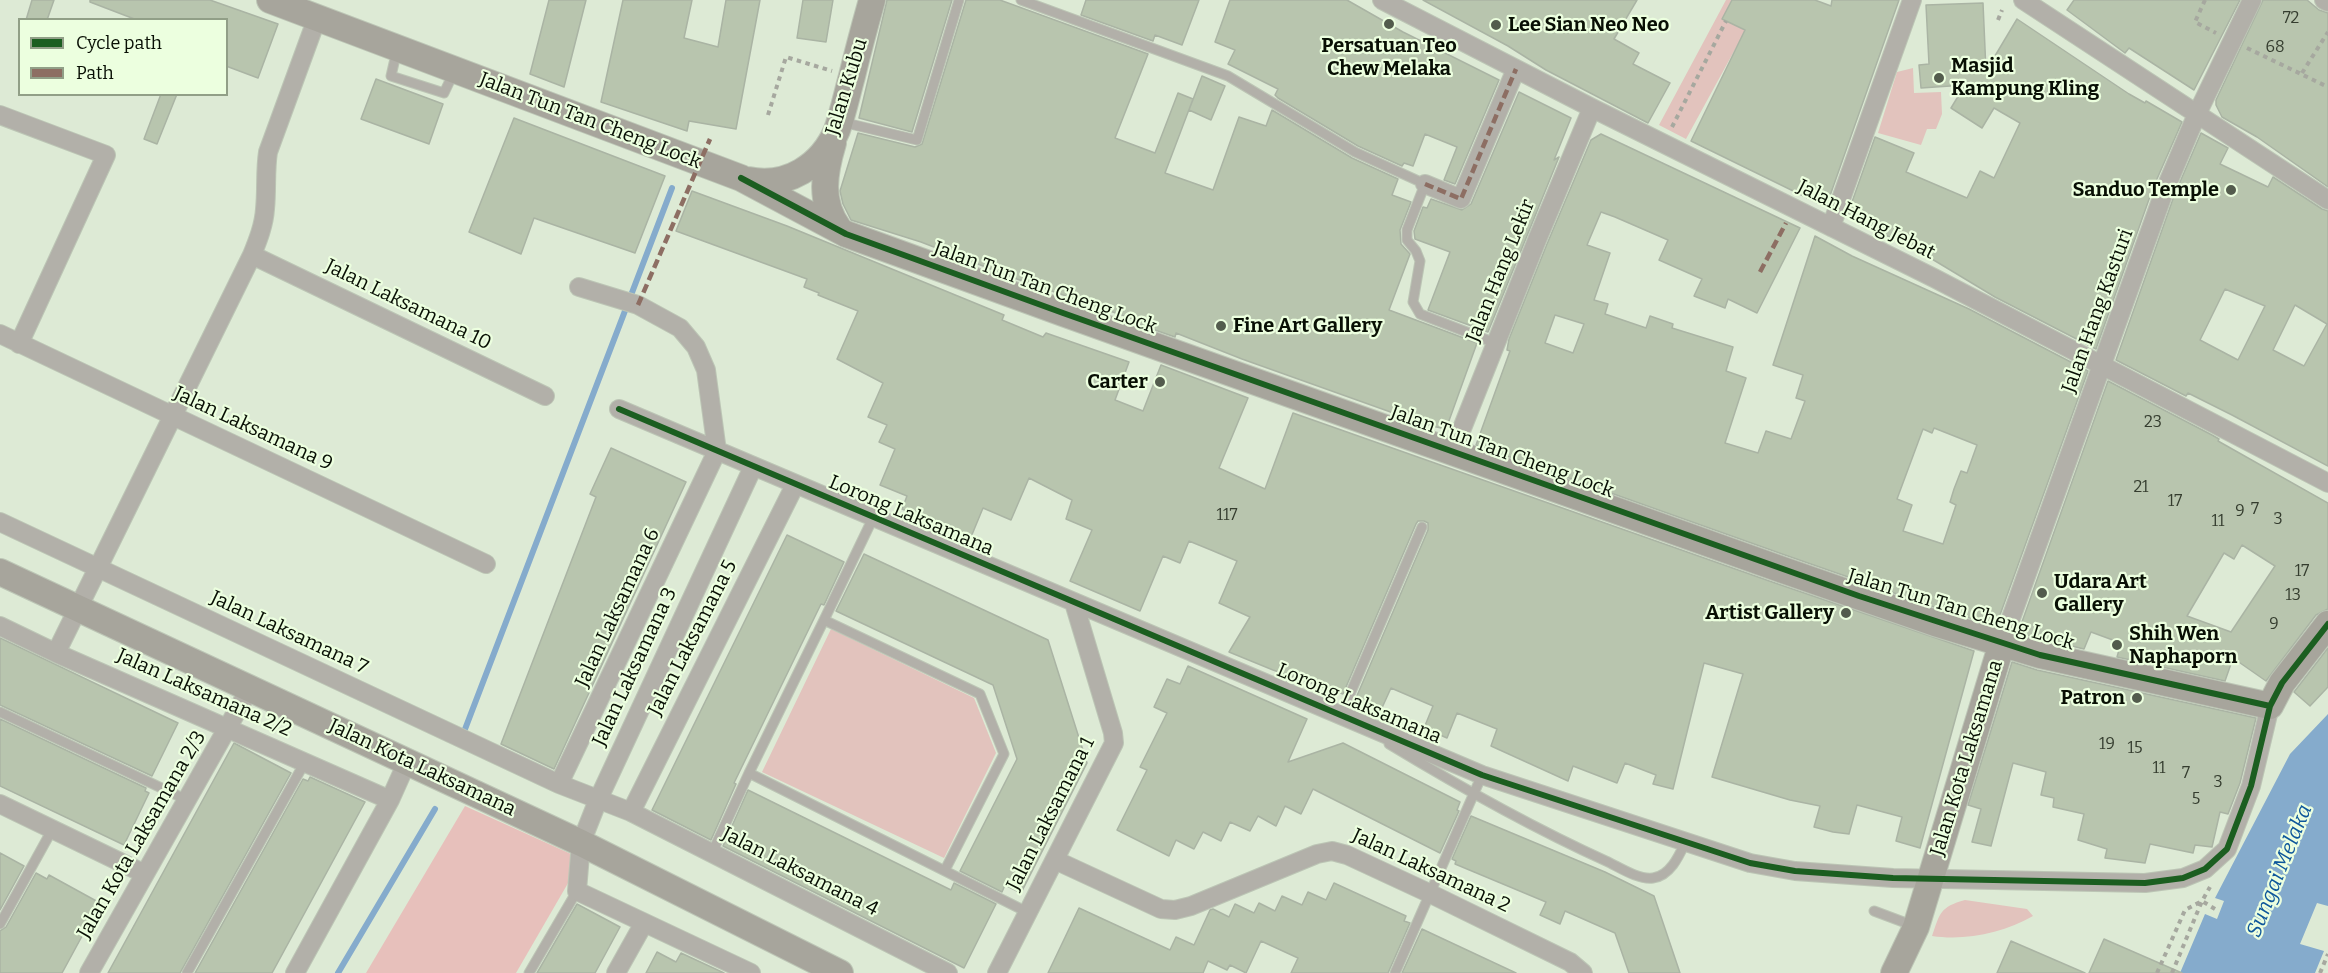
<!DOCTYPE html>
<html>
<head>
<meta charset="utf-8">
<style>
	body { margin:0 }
	#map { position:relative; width:2328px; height:973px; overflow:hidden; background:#ddead5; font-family:Bitter,serif }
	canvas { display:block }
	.legend { position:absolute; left:18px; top:18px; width:210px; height:78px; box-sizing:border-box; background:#ecffdf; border:2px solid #919f87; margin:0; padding:8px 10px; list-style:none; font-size:18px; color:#080f04 }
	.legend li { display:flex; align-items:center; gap:12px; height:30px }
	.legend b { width:30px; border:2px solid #919f87 }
</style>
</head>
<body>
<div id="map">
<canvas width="2328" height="973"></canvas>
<ul class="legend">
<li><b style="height:8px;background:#1b5e20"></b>Cycle path</li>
<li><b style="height:8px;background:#8d6e63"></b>Path</li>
</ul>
</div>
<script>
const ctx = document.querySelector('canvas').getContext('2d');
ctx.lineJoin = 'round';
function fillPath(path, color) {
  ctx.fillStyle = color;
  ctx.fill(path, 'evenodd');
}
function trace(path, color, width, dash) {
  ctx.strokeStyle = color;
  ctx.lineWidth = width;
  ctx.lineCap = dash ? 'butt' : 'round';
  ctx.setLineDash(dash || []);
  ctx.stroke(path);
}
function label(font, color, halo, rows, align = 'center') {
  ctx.font = font + ' Bitter,serif';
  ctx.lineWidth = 4.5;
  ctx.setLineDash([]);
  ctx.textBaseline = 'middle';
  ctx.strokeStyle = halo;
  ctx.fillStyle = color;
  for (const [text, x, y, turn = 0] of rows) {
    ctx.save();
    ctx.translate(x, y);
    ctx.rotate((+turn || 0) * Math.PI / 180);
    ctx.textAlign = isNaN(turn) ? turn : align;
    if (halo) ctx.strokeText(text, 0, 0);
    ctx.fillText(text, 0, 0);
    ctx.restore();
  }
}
fillPath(new Path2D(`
	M1726,0H1762L1686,139L1659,125Z
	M1913,68L1914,93L1941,92L1942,114L1936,129H1927L1921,145L1878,133L1897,72Z
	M831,629L974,698L996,753L944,858L762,772Z
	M1965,900L2027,909L2033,916C2004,933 1965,941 1932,936C1940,913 1940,907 1965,900Z`), '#e2c3bd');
fillPath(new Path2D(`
	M465,806L582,859L516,973H366Z`), '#e7c0bb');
fillPath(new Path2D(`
	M2328,714V906L2317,903L2300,944L2324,951L2315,973H2180L2205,914L2217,919L2224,901L2215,898L2290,754Z`), '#85abcc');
trace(new Path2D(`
	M462,737L672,188
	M338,973L435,809`), '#85abcc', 6);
const building = new Path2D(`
	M32,0H54L47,20H26Z
	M90,0H210L278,24L258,78L226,66V20H137L90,2Z
	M549,0H586L564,87L530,74Z
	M623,0H692L684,38L718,47L726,0H760L736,129L689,121L687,131L601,102Z
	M803,0H833L826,42L797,38Z
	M887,0H952L912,132L859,118Z
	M966,0H1000L1148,54L1115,138L1155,153L1178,93L1193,99L1165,173L1213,190L1239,117L1266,126L1272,110L1352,158L1398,179L1392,195L1411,202L1400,230L1401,244L1410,254L1389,310L1477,343L1446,429L1427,425L1242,359L1176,333L1175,337L1135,323L1136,320L1014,278L921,242L851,220L843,204L840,191L858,133L915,147L922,144Z
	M1086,0H1199L1182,45L1155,35L1153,41L1081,15Z
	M1230,0H1347L1403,32L1499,80L1455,184L1444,180L1457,147L1425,134L1413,166L1404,163L1402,166L1358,146L1278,98L1275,95L1278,89L1228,64L1235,50L1215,42Z
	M1423,0H1637L1614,39L1639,53L1633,64L1670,83L1648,123L1546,70L1508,46Z
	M1732,0H1815L1831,6L1832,0H1899L1826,207L1691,141L1745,30L1722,19Z
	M2074,0H2240L2194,90L2129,48L2125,53L2067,10Z
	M2263,0H2307L2319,10L2328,13V187L2257,137L2222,117L2216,105V100Z
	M1983,3L1986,71L2017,19L2129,94L2145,103L2146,101L2182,122L2153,188L2096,349L1995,297L1922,253L1847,216L1875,137L1914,153L1906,172L1967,198L1980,171L1994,178L2020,123L1994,108L1982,128L1951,108L1965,85L1921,88L1919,65L1929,64L1926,5Z
	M1202,76L1225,86L1211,120L1189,110Z
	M376,79L443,104L429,144L361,119Z
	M1519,92L1571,118L1554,160L1559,157L1488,332L1428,310L1450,252L1415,239L1414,231L1423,207L1427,208L1431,199L1462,210L1471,204Z
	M161,94H177L157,144L144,139Z
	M514,118L665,176L635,253L534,218L521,254L469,232Z
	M2201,133L2228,148L2220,164L2268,187L2273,177L2322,209L2328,211V466L2232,415L2188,393L2186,396L2116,360L2174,196ZM2225,289L2265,306L2238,360L2200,340ZM2295,305L2327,324L2304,366L2273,350Z
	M1601,134L1800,228L1757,313L1728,299L1725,308L1694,296L1702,279L1659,260L1668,240L1615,217L1601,212L1587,245L1610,253L1594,300L1608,304L1605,314L1646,328L1650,316L1673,324L1672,328L1733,347L1726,371L1746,378L1725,443L1758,453L1766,431L1791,439L1805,401L1796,398L1803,375L1773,365L1815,236L1852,256L1969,309L2088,371L1996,626L1940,609L1785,555L1476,445L1510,351L1507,350L1509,339L1547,244L1591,140ZM1555,315L1584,324L1573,353L1545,343ZM1934,428L1977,445L1967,473L1961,471L1954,489L1950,502L1956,505L1943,544L1903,531L1912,505L1897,499L1923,429L1932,433Z
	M692,191L787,226L1004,315L1002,320L1043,337L1046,333L1129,362L1115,400L1143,411L1161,365L1248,398L1219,468L1265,489L1293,413L1775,583L1974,651L1920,848L1896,841L1902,817L1857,805L1849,834L1833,832L1814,827L1820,806L1790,800L1712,777L1743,674L1704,663L1673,789L1653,784L1656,775L1625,763L1617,783L1573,766L1568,781L1491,746L1497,729L1457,713L1447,738L1424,728L1433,706L1391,688L1381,710L1357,701L1356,698L1428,530V523L1424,521H1418L1416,524L1343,694L1273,670L1229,652L1250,617L1219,603L1237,561L1211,550L1189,541L1180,563L1163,556L1140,611L1070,581L1092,530L1066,519L1072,500L1029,478L1011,520L983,508L971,537L902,509L907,496L880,485L895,449L879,442L887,425L868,417L883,383L837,359L858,311L818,295L819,293L804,287L807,279L676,231Z
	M2108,381L2212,435L2219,439L2218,441L2328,503V609L2316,615L2266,681L2233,658L2225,681L2117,657L2121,643L2091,632L2084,649L2018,633ZM2242,545L2275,566L2231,632L2187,616L2224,553L2234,559Z
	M611,448L686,482L554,769L501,744L596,497L590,494Z
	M787,535L844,562L824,605L821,604L734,783L736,784L711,840L652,810Z
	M864,554L1048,640L1087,763L1021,893L1005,885L1002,892L960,871L1017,759L993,685L836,611Z
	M0,638L178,723L152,776L0,705Z
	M2328,648V687L2310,706L2294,692Z
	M2012,662L2037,670L2256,718L2240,783L2228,814L2220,812L2212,847L2195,845L2193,853L2150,844L2145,863L2105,858L2107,849L2078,840L2084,814L2053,807L2054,798L2041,795L2046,772L2013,763L1991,846L1972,842L1981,809L1968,805Z
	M1188,666L1307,719L1288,762L1343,743L1460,802L1457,810L1459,811L1440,853L1313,789L1301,814L1285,806L1276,826L1258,816L1250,831L1230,822L1221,841L1203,832L1194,849L1176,840L1169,856L1117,830L1147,770L1140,767L1167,713L1154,707L1167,679L1180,684Z
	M0,719L146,788L145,791L149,793L124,845L0,786Z
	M234,743L291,773L180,973H108Z
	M310,777L365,802L272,973H195L303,779L308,781Z
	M748,790L951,890L954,883L996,904L964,968L723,846Z
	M1471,816L1605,872L1654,896L1680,973H1629L1615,933L1565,911L1560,924L1540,915L1546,902L1455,864L1456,861L1452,859Z
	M0,853L24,866L0,910Z
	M36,873L47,879L49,875L100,903L62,973H0V931L6,927Z
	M1334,883L1406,916L1404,921L1410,923L1388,973H1291L1298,958L1261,941L1246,973L1230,965L1227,970L1208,961L1203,973H1048L1079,908L1170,950L1176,937L1194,945L1210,910L1213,909L1229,917L1235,904L1254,913L1259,903L1275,911L1282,896L1302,905L1308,892L1326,900Z
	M577,904L620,927L595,973H537Z
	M1422,929L1439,937L1516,973H1402Z
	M2104,939L2182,973H2089Z
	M2011,941L2085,973H1997Z
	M657,952L676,962L681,953L724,973H646Z`);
fillPath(building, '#b8c5ae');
trace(building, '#aab4a4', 1.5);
const lane = new Path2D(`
	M1021,0L1228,76L1355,152L1425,184L1407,230V240L1416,251L1420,261L1413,302L1420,314L1495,343
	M397,50L391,76L444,93L454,72
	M842,122L917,140L959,0
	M824,620L873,518
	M0,712L187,800
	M1344,717L1341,715L1422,527
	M1389,744C1460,787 1531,827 1606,861C1619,867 1638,880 1653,878C1670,876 1679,856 1685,843
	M712,853L749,773
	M945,870L1004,754L980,694L824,620L749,773L1027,912
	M1874,911L1914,926
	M0,924L52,830
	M187,973L305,762
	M529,973L577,891
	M1395,973L1482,775`);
const street = new Path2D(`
	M1382,0L1592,108L1934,278L2328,483
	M2023,0L2328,200
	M2324,0L2328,2
	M0,115L106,155L19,344
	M1425,184L1461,199L1516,69
	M1831,227L1912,0
	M252,255L545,396
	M0,334L486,564
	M619,409L1482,775L1750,863L1795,871L1893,878L2145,883L2183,878L2205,869L2227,849L2251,786L2270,706
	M1453,451L1537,240L1592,108
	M0,522L559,784L631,812L948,973
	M0,626L56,653L390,800
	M2002,643L2164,192L2197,114L2252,0
	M56,653L252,255C258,240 264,225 265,209C267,190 265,171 268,152L317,18
	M559,784L717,451L706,370L696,347L680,328L638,305L579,287
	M0,804L145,874
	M631,812L795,485
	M1055,860L1161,909L1175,910L1191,906L1317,854L1332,851L1347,855L1431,894L1570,962L1583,973
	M89,973L250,688
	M295,973L390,800L407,762
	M616,973L644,923
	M751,973L577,891L581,843L598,800L753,467
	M997,973L1114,743L1113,733L1074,603`);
const secondary = new Path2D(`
	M270,0L741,178L846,234L1063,313L1780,569L1935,623L2040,655L2270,706L2282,683L2328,624
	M833,143C824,173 819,202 839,229
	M748,180C787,188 822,166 837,130C843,113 847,94 852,76C858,51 865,25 872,0
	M0,572L581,843L840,973
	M1894,973L1916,927L2002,643`);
trace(lane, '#bcc5b5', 11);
trace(street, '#bcc5b5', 20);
trace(secondary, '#bcc5b5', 28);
trace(new Path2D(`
	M2205,0L2195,22L2216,33
	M1998,20L2002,10
	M2247,48L2328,87
	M2302,73L2328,32
	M768,115L786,57L832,71
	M1672,127L1726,21
	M2157,973L2185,910L2202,901L2215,909
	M2172,973L2202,901L2210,887
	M2320,973L2328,954`), '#a6a89f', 4, [4.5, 4.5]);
trace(lane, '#b2b0a9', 9);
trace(street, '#b2b0a9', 18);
trace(secondary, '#a7a59c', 26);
trace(new Path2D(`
	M1425,184L1461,199L1516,69
	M1760,272L1786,223
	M638,305L710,139`), '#8d6e63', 4.5, [9, 4.5]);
trace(new Path2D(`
	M741,178L846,234L1063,313L1859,596L2040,655L2270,706
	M619,409L1482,775L1750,863L1795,871L1893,878L2145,883L2183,878L2205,869L2227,849L2251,786L2270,706L2282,683L2328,624`), '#1b5e20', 6);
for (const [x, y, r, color] of [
	[1389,24,6,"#535c4d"],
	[1496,25,6,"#535c4d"],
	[1939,78,6,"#535c4d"],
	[2231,190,6,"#535c4d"],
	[1221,326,6,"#535c4d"],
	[1160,382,6,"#535c4d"],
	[2042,593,6,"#535c4d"],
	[1846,613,6,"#535c4d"],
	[2117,645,6,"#535c4d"],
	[2137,698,6,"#535c4d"]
]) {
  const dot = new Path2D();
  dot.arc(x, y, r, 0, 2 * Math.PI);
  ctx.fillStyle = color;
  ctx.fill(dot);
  trace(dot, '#ecffdf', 2);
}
label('16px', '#343c2e', null, [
	["72",2291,19],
	["68",2275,48],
	["23",2153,423],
	["21",2141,488],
	["17",2175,502],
	["7",2255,510],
	["9",2240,512],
	["117",1227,516],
	["3",2278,520],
	["11",2218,522],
	["17",2302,572],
	["13",2293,596],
	["9",2274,625],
	["19",2107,745],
	["15",2135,749],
	["11",2159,769],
	["7",2186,774],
	["3",2218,783],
	["5",2196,800]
]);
label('bold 20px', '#080f04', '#ecffdf', [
	["Lee Sian Neo Neo",1508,25],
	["Persatuan Teo",1389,46,"center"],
	["Chew Melaka",1389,69,"center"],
	["Masjid",1951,66],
	["Kampung Kling",1951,89],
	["Sanduo Temple",2219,190,"right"],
	["Fine Art Gallery",1233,326],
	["Carter",1148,382,"right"],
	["Udara Art",2054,582],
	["Gallery",2054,605],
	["Artist Gallery",1834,613,"right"],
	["Shih Wen",2129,634],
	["Naphaporn",2129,657],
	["Patron",2125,698,"right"]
], 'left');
label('20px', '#080f04', '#ecffdf', [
	["Jalan Kubu",847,87,-73],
	["Jalan Tun Tan Cheng Lock",590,121,21],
	["Jalan Hang Jebat",1866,220,27],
	["Jalan Hang Lekir",1501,271,-68],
	["Jalan Tun Tan Cheng Lock",1045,288,20],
	["Jalan Laksamana 10",408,305,26],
	["Jalan Hang Kasturi",2098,311,-70],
	["Jalan Laksamana 9",253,429,25],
	["Jalan Tun Tan Cheng Lock",1502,452,20],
	["Lorong Laksamana",911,516,23],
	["Jalan Laksamana 6",618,608,-65],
	["Jalan Tun Tan Cheng Lock",1961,610,17],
	["Jalan Laksamana 7",289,633,25],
	["Jalan Laksamana 5",693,638,-63],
	["Jalan Laksamana 3",635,667,-65],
	["Jalan Laksamana 2/2",204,693,24],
	["Lorong Laksamana",1359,704,23],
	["Jalan Kota Laksamana",1967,758,-73],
	["Jalan Kota Laksamana",422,768,25],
	["Jalan Laksamana 1",1051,814,-63],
	["Jalan Kota Laksamana 2/3",142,835,-60],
	["Jalan Laksamana 2",1431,871,25],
	["Jalan Laksamana 4",800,872,27]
]);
label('italic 21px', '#0e579b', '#ecffdf', [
	["Sungai Melaka",2280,871,-68]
]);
</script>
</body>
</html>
